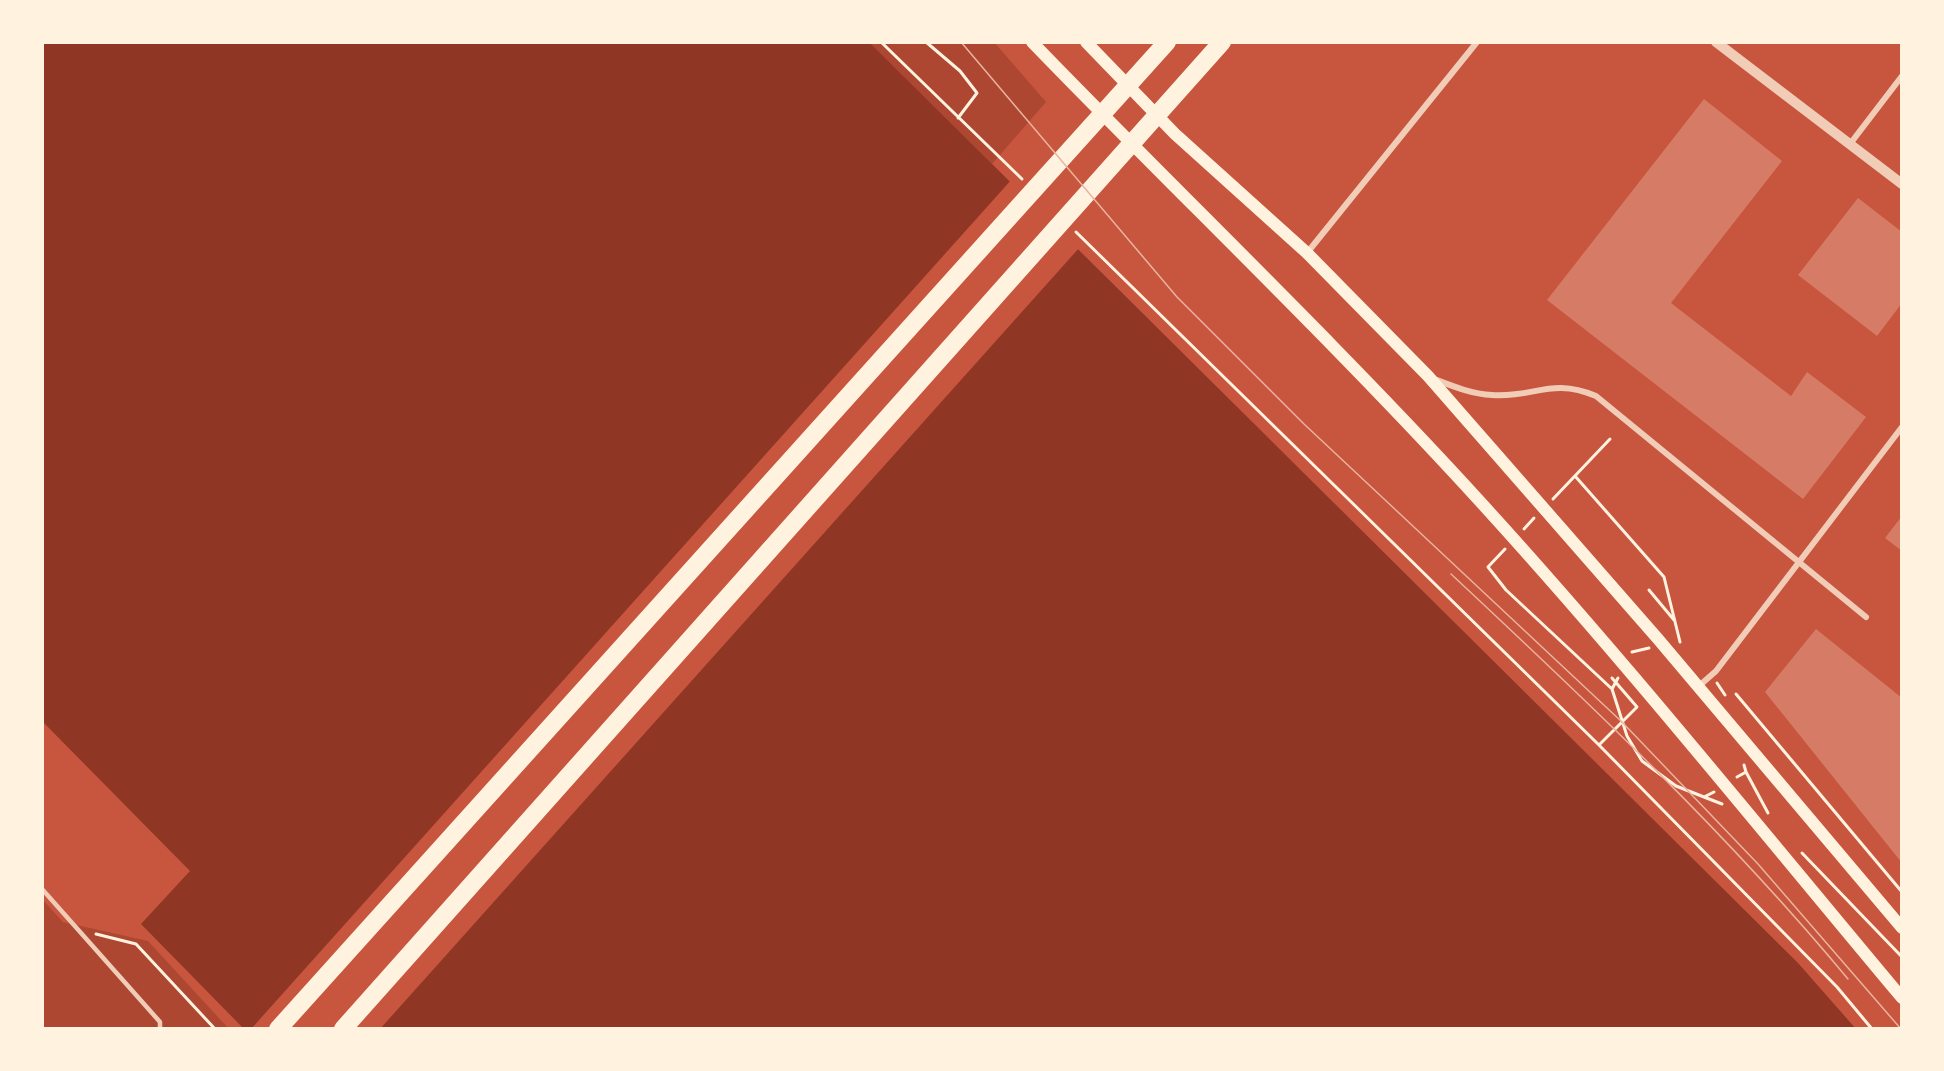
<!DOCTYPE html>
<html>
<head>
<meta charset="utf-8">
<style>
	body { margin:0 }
	#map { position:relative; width:1944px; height:1071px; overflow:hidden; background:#c8553d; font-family:Arial,sans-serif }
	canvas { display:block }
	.frame { position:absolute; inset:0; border:44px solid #fff3e0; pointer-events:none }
</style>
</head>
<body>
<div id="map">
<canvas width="1944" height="1071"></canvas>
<div class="frame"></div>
</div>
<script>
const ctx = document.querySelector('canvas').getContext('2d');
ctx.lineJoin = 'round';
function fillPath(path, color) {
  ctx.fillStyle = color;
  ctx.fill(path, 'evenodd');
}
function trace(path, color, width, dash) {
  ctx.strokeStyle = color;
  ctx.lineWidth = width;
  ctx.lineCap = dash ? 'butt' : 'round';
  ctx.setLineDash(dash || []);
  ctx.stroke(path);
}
fillPath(new Path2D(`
	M869,42H994L1046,102L992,164Z
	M42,899L63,922L148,941L229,1029H42Z`), '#ae4732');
fillPath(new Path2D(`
	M42,42H869L1798,963L1856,1029H244L141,924L190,871L42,721Z`), '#8f3625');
fillPath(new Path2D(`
	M1012,179L1080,247L380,1029H251Z`), '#c8553d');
fillPath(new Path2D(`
	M1704,99L1782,161L1671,303L1791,396L1807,372L1866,417L1803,499L1547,300Z
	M1858,198L1902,232V303L1877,336L1798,275Z
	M1902,516V551L1885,538Z
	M1816,629L1902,698V863L1765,692Z`), '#d67c66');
trace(new Path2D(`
	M881,42L1022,179
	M926,42L960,71L977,93L958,118
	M1076,232L1599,745L1837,987L1872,1029
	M1575,476L1664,577L1680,642
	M1553,499L1610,439
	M1524,529L1534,518
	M1505,549L1488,567L1506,590L1612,689L1627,736L1642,761L1676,786L1704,797L1714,792
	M1649,590L1674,620
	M1632,652L1649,648
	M1717,683L1725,695
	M1612,689L1618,678
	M1736,694L1902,892
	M1599,745L1637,707L1612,678
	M1746,772L1768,813
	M1737,777L1746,772L1744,765
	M1704,797L1722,804
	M1802,853L1902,957
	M96,934L136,944L215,1029`), '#fff3e0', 3);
trace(new Path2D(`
	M42,889L160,1022V1029`), '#f1ccb7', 4.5);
trace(new Path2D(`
	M1850,144L1902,76
	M1307,253L1477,42
	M1434,379C1452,386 1472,394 1492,395C1535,398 1551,377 1596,396L1866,617
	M1699,686L1716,671L1902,427`), '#f1ccb7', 6);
trace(new Path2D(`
	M1716,42L1902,184`), '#f1ccb7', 10);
trace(new Path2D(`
	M1032,42C1175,190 1324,332 1464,484C1616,649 1757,825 1902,998
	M1086,42L1175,134L1307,253L1428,376L1658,639L1902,928`), '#fff3e0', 12);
trace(new Path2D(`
	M278,1029L1167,42
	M343,1029L1222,42`), '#fff3e0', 18);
trace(new Path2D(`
	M961,42L1177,297L1304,424L1622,722L1758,864L1901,1029
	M1451,574C1589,703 1727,833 1848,979`), '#e9b49f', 1.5);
</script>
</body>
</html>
